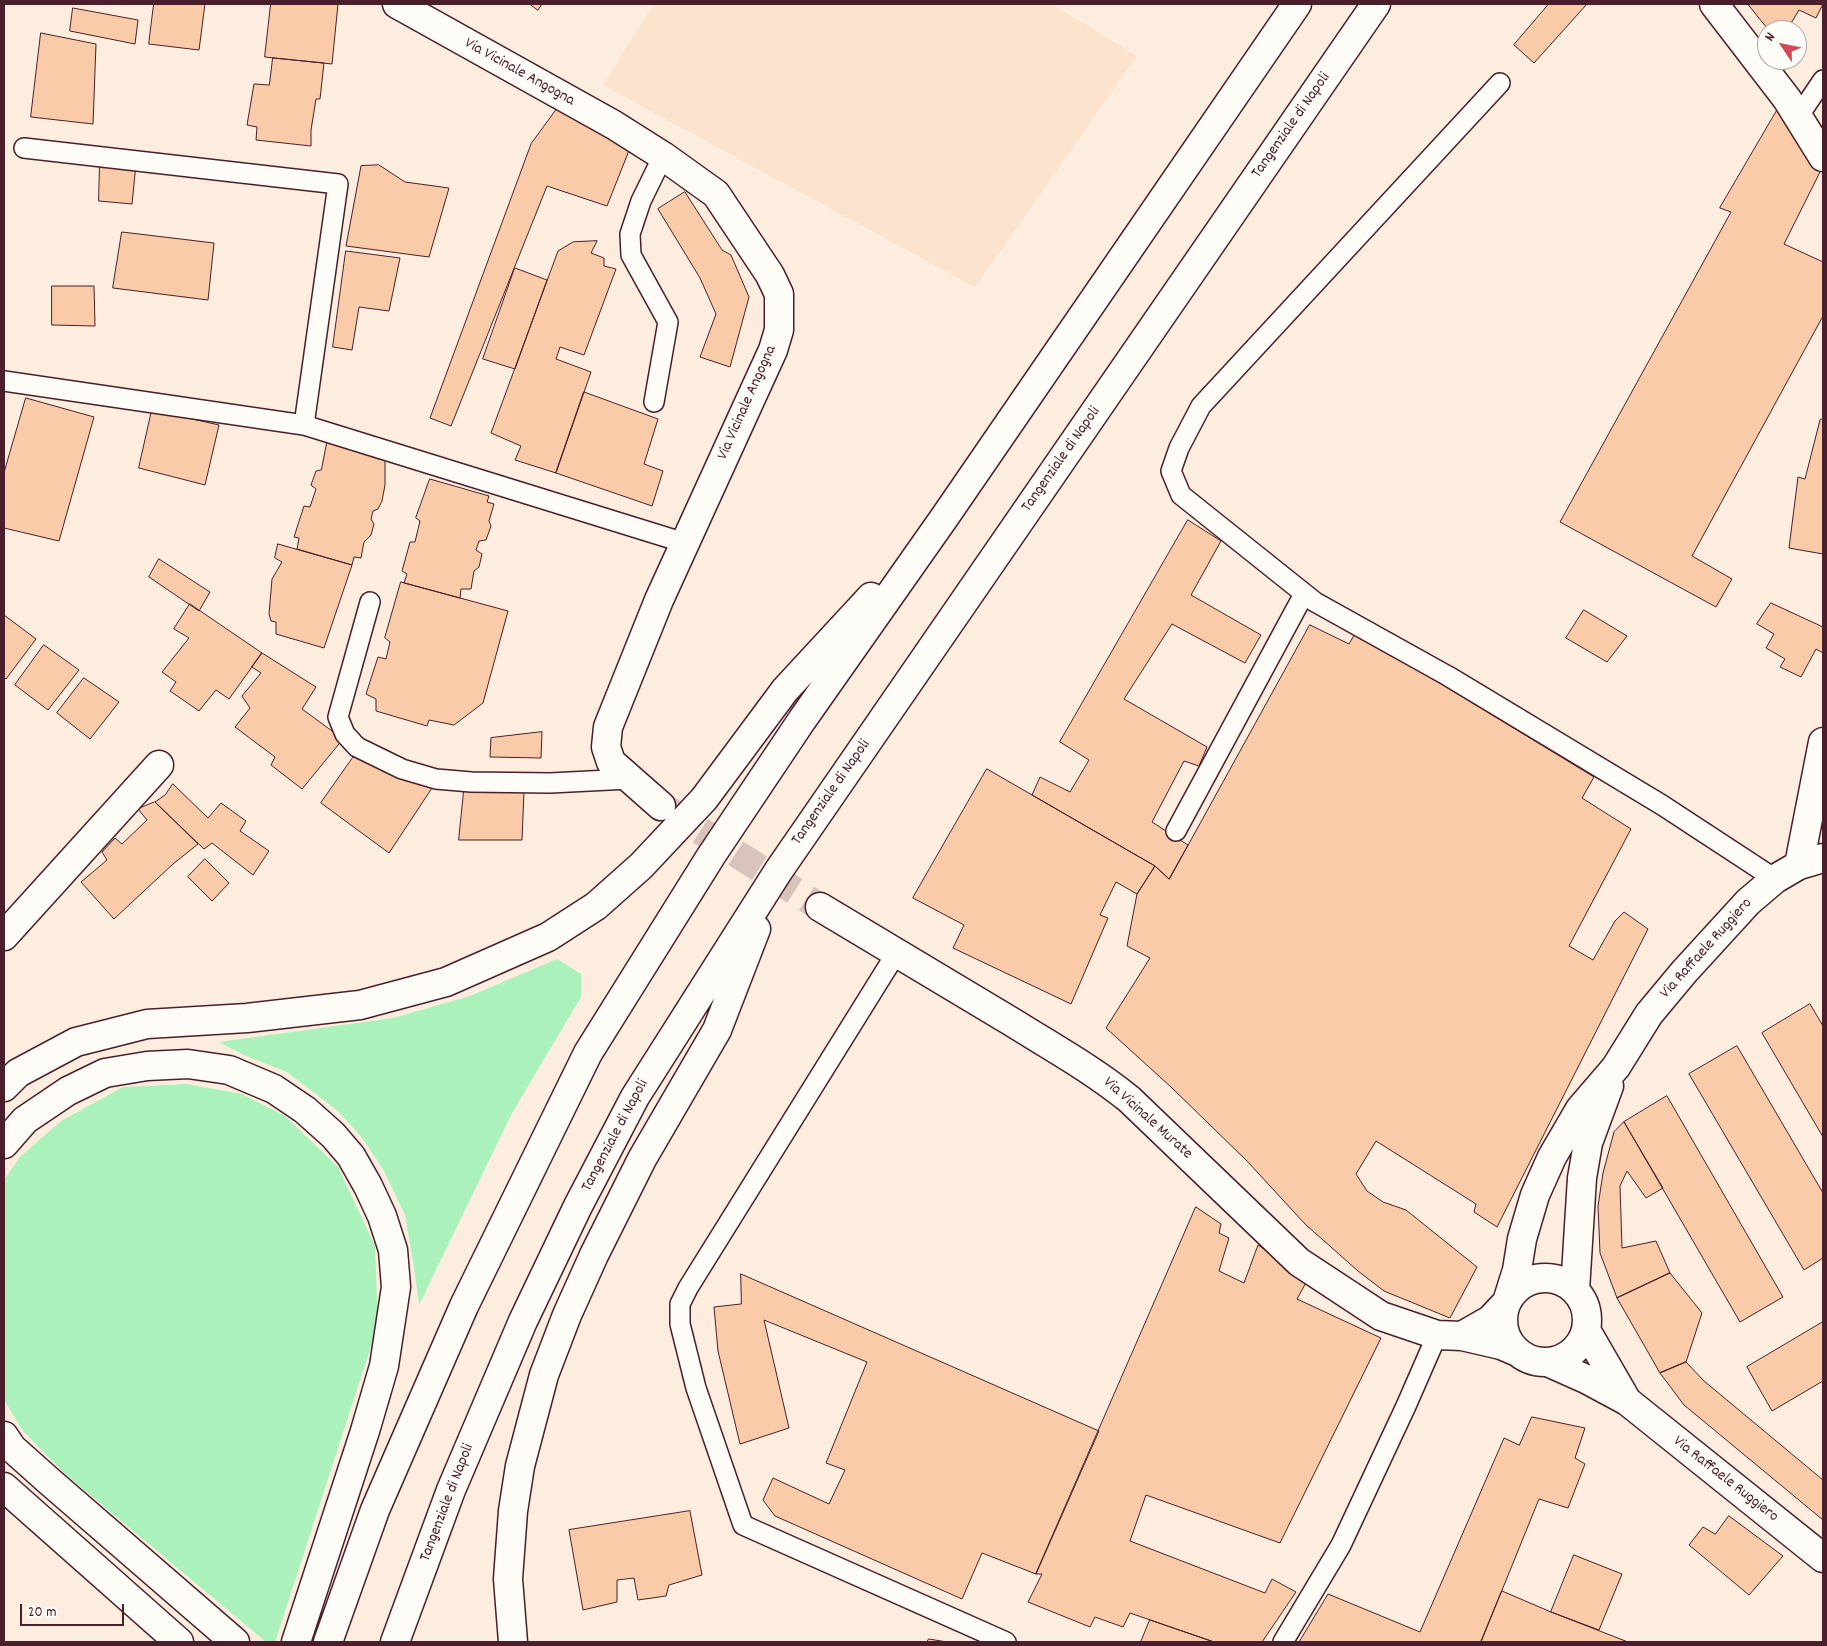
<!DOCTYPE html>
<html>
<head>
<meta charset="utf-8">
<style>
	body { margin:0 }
	#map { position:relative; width:1827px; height:1646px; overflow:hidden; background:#fceddf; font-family:Dekko,sans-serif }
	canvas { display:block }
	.frame { position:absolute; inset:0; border:5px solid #4a1f2b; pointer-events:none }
	.north { position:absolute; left:1757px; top:20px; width:50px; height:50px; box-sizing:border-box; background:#fdfcf7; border:1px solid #b5a4a5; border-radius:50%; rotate:304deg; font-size:14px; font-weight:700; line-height:20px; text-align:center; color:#4a1f2b }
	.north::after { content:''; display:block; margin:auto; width:18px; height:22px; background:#d1495b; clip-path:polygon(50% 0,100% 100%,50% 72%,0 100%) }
	.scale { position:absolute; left:20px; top:1604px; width:104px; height:22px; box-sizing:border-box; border:2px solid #4a1f2b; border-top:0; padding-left:6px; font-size:15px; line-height:18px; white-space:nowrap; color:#4a1f2b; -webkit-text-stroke:4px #fdfcf7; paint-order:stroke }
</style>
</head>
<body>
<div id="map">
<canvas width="1827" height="1646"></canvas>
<div class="frame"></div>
<div class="north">N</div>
<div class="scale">20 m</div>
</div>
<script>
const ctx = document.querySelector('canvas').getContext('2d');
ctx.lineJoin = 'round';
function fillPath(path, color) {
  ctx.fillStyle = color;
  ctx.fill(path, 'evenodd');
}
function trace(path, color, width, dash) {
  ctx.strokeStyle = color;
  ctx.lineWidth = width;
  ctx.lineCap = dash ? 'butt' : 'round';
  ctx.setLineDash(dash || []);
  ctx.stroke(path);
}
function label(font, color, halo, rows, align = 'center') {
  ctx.font = font + ' Dekko,sans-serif';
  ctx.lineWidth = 5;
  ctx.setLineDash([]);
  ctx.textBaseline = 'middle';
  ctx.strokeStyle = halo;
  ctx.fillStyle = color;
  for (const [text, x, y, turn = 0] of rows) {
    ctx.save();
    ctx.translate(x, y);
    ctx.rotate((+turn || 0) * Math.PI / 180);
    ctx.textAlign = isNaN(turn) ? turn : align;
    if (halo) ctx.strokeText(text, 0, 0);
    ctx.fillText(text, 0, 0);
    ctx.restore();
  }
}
fillPath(new Path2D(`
	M654,4H1052L1137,56L975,287L603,85Z`), '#fbe3ce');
fillPath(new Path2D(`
	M557,959L581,974V997L512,1113L419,1305L414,1267L405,1215L383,1169L362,1138L338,1111L287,1072L246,1056L219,1042L393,1018L470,996Z
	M186,1084L242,1094L285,1116L338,1167L375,1246L378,1325L275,1642H266L65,1474L23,1431L4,1400V1180L20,1157L61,1121L123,1087Z`), '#abf1bc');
const building = new Path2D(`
	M154,4H205L199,50L149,44Z
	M271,4H338L332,64L265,57Z
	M530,4H542L538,10Z
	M1549,4H1587L1534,63L1514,45Z
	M1748,4H1823L1816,18L1799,10L1787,30H1769Z
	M73,8L138,20L135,44L70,31Z
	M41,33L96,44L93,124L31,117Z
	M273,58L324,63L320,99H316L311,130V146L256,140L257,127L247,125L254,84L269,85Z
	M562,102L630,148L607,206L547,186L451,426L430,418L531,144Z
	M1779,107L1809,145L1821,170L1784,244L1823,262V316L1692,556L1732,579L1716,607L1560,522L1731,212L1720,208Z
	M100,161L136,164L132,204L99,201Z
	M379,165L405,182L449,188L429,257L346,246L361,166Z
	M685,192L722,250L731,255L749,297L730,367L700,357L716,314L700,278L658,209Z
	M122,232L214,243L208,300L113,288Z
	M597,241L591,253L604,258V266L616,269L584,355L560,347L556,359L591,372L556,473L515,460L521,446L491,433L558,251L573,242Z
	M346,251L400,258L389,311L359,307L352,350L333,347Z
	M515,268L547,280L515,369L483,359Z
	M52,286H94L95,326L52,325Z
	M584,392L658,419L644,464L663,471L652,506L556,473Z
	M26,398L94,417L59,541L4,528V473Z
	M152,410L219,425L205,485L139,468Z
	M1823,419V554L1789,548L1798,477L1805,479L1820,420Z
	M328,438L385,460V485L382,501L378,509L373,511L371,519L374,524L371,535L364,542L361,558L354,557L352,565L297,549L299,538L294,537L304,506L310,507L316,489L311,485L316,471L321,470Z
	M430,479L489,496L487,502L494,504L489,521L491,526L486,540L479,541L476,550L482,554L479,567L474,571L471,589H461L460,598L404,583L407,574L402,571L410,542H415L420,521L416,518Z
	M1188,520L1221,541L1191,595L1261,635L1245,663L1172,624L1124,699L1207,747L1199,766L1184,761L1152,822L1188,845L1169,879L1155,866L1032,795L1040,777L1070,792L1089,760L1060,742Z
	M278,544L352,565L324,648L276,634V622L271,621L269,614L272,579L282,562L275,558Z
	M159,559L210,592L199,611L149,577Z
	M401,582L508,611L483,703L454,725L429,720L427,726L376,711V699L366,694L378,657L386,659L390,642L385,638Z
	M1771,603L1823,627V653L1816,649L1801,677L1780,667L1785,659L1766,648L1774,634L1757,624Z
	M190,604L262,653L229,699L216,690L199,711L170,691L176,682L162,672L189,638L174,629Z
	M1584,610L1627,636L1607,662L1566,638Z
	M4,615L36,639L6,679L4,677Z
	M1310,625L1349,644L1356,632L1594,777L1582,798L1631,829L1569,946L1593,960L1615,921L1624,912L1648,929L1497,1227L1474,1212L1476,1204L1376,1141L1356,1174L1367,1191L1383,1202L1406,1210L1477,1267L1450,1318L1384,1291L1358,1271L1305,1224L1247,1161L1171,1087L1106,1028L1150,958L1127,946L1137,894L1155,866L1169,879Z
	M44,645L79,670L48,710L15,685Z
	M262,653L316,687L302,709L343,739L302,789L271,765L275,757L235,727L250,708L242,696L261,673L252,667Z
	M84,678L119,702L90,739L57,713Z
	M542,732L541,758L490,757L491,738Z
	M357,752L384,771L394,769L432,788L389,853L321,803Z
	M987,769L1155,866L1137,894L1116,882L1100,915L1108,918L1071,1004L953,948L964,925L913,898Z
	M173,784L208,818L221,803L246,821L240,831L269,851L253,875L212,843L204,849L155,802L165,795Z
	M464,791H524L522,840H459Z
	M155,802L198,844L173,864L114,919L81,882L107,860L102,852L115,838L122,844L147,820L138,809Z
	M205,859L229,883L212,901L188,877Z
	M1810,1004L1823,1026V1137L1762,1033Z
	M1737,1046L1823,1193V1258L1804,1270L1689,1074Z
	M1667,1096L1783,1297L1740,1322L1624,1122Z
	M1624,1122L1663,1188L1646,1198L1627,1171L1620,1186L1622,1248L1656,1241L1670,1273L1617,1298L1600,1253L1598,1206L1603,1173L1614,1132Z
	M1196,1207L1221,1224L1219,1233L1229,1238L1219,1271L1244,1283L1258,1245L1308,1279L1297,1299L1381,1338L1280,1543L1146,1495L1130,1541L1265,1593L1272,1579L1296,1592L1262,1642H1214L1130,1613L1123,1627L1095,1617L1090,1627L1028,1602L1042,1574H1036Z
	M1670,1273L1702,1313L1686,1362L1660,1373L1617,1298Z
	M741,1274L1099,1431L1036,1574L982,1553L962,1599L775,1516L763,1500L773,1478L829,1504L845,1470L826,1463L867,1362L764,1320L789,1428L740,1444L718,1351L714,1307L741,1304Z
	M1823,1322V1381L1772,1411L1747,1367Z
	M1686,1362L1704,1381L1823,1480V1520L1684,1405L1660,1373Z
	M1532,1417L1585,1428L1575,1458L1585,1464L1568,1508L1539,1499L1481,1642H1299L1328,1594L1420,1632L1504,1438L1519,1445Z
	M690,1511L702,1575L669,1585L666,1596L638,1600L634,1578L617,1580V1602L583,1610L569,1530Z
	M1729,1516L1783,1556L1749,1595L1689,1545L1703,1527L1715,1534Z
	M1574,1555L1622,1574L1599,1630L1551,1612Z
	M1502,1591L1551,1612L1628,1642H1481Z
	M1150,1620L1214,1642H1141Z
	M929,1639L947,1642H927Z`);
fillPath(building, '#f9cba8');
trace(building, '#4a1f2b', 1);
trace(new Path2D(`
	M665,808L820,907`), '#d8c4bb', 28, [28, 14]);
const service = new Path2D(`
	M1500,83L1201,406L1179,448L1171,471L1181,495L1315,602L1448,676L1662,805L1775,879
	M1798,117L1823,80
	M24,148L338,184L304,425L685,543
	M4,381L304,425
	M654,402L668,322L631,255L630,234L641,201L663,156
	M370,602L338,717L345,734L357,747L402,769L436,779L471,782L550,783L629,779
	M1176,831L1304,594
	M897,952L688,1288L680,1304V1324L696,1388L743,1525L1006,1642
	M1283,1642L1341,1545L1406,1406L1437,1335`);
const minor = new Path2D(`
	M397,4L614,125L663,156L716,194L770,275L779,294V330L773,350L659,600L608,727L606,747L611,762L661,806
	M1714,4L1787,99L1823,157
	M1799,865L1823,742
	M820,907C884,945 948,983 1012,1022C1052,1047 1092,1069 1129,1099L1299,1262L1381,1316L1437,1335L1462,1336L1501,1345L1515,1351
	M4,936L159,765
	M1503 1320a42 42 0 1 1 84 0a42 42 0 1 1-84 0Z
	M1575,1290L1582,1178L1588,1143L1609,1086
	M1586,1330L1627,1401
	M1462,1336L1490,1320L1507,1302L1517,1270L1522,1239L1535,1195L1552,1157L1580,1109L1616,1067L1649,1014L1684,972L1748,902L1775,879L1799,865L1823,858
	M1550,1363L1586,1379L1627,1401L1823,1558`);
const motorway = new Path2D(`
	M4,1087L18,1073L76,1042L147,1024L247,1018L360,1005L446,982L548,937L596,906L641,866L704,799L785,690L871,597
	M4,1144L25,1120L68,1091L105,1073L147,1066L188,1064L229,1070L274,1089L305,1110L333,1135L351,1156L368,1186L382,1216L393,1250L396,1287L384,1366L365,1431L296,1642
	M4,1436L12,1448L49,1481L235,1642
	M4,1487L179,1642
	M328,1642L375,1510L464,1306L588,1053L711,856L802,720L944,518L1297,4
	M395,1642L451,1490L523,1321L578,1206L635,1097L779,870L1376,4
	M513,1642L508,1579L513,1511L520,1466L544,1375L567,1315L594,1255L642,1159L717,1030L756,929`);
trace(service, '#4a1f2b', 22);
trace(minor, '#4a1f2b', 31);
trace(motorway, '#4a1f2b', 31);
trace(service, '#fdfcf7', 19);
trace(minor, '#fdfcf7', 28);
trace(motorway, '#fdfcf7', 28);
label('16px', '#4a1f2b', '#fdfcf7', [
	["Via Vicinale Angogna",519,73,29],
	["Tangenziale di Napoli",1292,126,-55],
	["Via Vicinale Angogna",748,403,-66],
	["Tangenziale di Napoli",1062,460,-55],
	["Tangenziale di Napoli",832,793,-55],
	["Via Raffaele Ruggiero",1707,949,-48],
	["Via Vicinale Murate",1147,1119,42],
	["Tangenziale di Napoli",616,1136,-62],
	["Via Raffaele Ruggiero",1725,1480,38],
	["Tangenziale di Napoli",448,1503,-69]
]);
</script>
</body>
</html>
